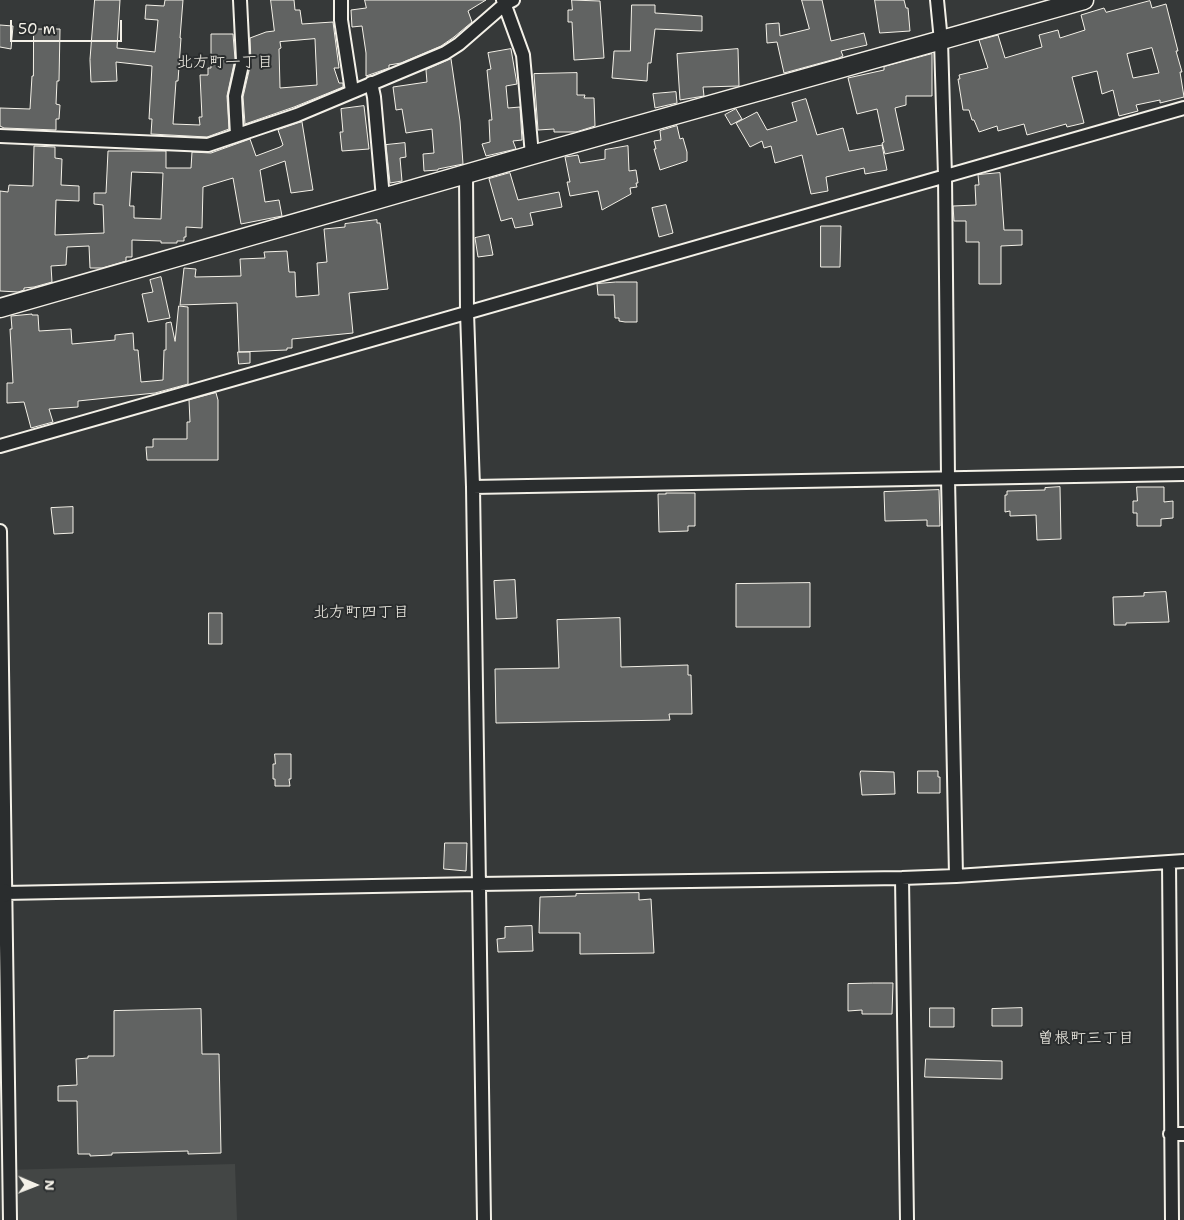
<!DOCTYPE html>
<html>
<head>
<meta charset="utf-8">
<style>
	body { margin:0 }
	#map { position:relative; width:1184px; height:1220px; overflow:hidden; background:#363939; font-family:"Shantell Sans",sans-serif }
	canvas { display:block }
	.north { position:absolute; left:10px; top:1160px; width:50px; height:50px; -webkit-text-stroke:4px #2a2d2e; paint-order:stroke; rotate:91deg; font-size:14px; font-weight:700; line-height:20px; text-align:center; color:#f4f1e8 }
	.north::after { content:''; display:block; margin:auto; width:18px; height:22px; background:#f4f1e8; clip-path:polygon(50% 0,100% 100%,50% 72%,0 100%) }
	.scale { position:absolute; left:10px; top:20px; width:112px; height:22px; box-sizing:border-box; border:2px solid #f4f1e8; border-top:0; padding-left:6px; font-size:15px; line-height:18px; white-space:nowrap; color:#f4f1e8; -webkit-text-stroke:4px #2a2d2e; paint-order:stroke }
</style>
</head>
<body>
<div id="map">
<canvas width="1184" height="1220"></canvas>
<div class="north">N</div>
<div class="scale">50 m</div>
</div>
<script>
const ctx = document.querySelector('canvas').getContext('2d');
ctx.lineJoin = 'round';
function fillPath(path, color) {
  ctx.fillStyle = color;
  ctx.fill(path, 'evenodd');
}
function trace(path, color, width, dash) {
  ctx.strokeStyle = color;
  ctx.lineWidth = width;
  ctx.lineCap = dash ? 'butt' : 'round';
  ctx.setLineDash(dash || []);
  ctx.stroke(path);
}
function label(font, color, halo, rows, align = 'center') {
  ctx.font = font + ' "Shantell Sans","Klee One",sans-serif';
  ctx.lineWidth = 4;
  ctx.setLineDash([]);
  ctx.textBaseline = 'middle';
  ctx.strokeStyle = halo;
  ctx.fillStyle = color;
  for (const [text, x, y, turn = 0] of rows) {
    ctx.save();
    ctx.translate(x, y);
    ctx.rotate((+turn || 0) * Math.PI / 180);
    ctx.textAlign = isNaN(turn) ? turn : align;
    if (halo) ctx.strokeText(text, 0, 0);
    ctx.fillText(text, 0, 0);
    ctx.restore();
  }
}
fillPath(new Path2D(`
	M0,976L3,1170L235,1164L237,1220H0Z`), '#434645');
const building = new Path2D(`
	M95,0H120L117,48L155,52L158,20L145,19L146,5L164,6L165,0H183L180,38H181L178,81H176L173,124L200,125L199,117H202L200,75H208V68H211V34H233L235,59L227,96L229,129L207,137L151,134L152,119H149L152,66L116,62L117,81L91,82L90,60Z
	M271,0H294L295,10H300L302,24L333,22L339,68H334L339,83H343V87L294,107L245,124L243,97L251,62L250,38L266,32L274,31ZM315,39L317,85L280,88L279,49L281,48L280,42Z
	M365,0H486L468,11L472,22L454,37L441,46L401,63L389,65V68L366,76V53L362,26L352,27L351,10L366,8Z
	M572,0L600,1L604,58L574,60L572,22H568V10H572Z
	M802,0H822L831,41L864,33L867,45L841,51L843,56L839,58L784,73L777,42L767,43L766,24L779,23L780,36L809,29Z
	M875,0H904L906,8H908L910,31L880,33Z
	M1150,1L1152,8L1166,4L1178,51H1176L1182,72H1180L1184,97L1160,103V100L1136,105L1138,111L1119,116L1113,90L1102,94L1097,71L1072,77L1084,123L1067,127L1066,124L1027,135L1024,124L998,131L997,126L979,132L974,120H972L969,110H963L958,79H960L959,75L988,68L979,40L998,35L1005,58L1042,47L1039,35L1058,30L1060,38L1085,30L1081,15L1104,8L1106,12ZM1152,48L1159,73L1133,78L1127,54Z
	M632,5H655V13L702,16V31L655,29L651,63H648L647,81L612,78L614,51H630Z
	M0,25L13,26L11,49L0,47Z
	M34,29H60L59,81H57L56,104L60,105L59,119H56V130L4,128L0,126V108L30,109L32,76H33Z
	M511,49L517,84L506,86L508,108L520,107L522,140L513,141L516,149L486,156L482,144L490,142L489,120H492L487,70L491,69L488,53Z
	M738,49L739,86L703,87L704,96L680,100L677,54Z
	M932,54V96H906V105L895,108L904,150L885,154L882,143L884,142L877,109L857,114L848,78L884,70V67Z
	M451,59L460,121L463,164L438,169V170L424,171L423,154L434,153L432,129L406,133L402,109L396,110L393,87L427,82L426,70Z
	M577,73V95H585L584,98H594L595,126L576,132H554V129L538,130L534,74Z
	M676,92L677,103L655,108L653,94Z
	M806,99L817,135L843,128L849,151L882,145L887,170L865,174L864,168L826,177L828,191L811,194L802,155L775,163L771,146L764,148L762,141L750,147L736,123L757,112L767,130L797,121L792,103Z
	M364,106L369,149L342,151L340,132H343L341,109Z
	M736,109L742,119L731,125L725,115Z
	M302,122L313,190L291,193L285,161L260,170L265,202L279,200L282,216L241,224L233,178L203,187L202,228L186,227V237H184V241H177V243H161V241L132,240V257H126V261L102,268H90L89,246L67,247L66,265L51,266L52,282L34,287L24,288V290L18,292L0,291V191L8,192L9,185L33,186L34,146L55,147V158L62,159L61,185L79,186V201L56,200L55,235L104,233L103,205L94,204V193H106L108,151H166V168H191L192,152L211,153L250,139L256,156L280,147L283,145L278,130ZM132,172L163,173L161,219L134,218V206H130Z
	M677,126L680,139L683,138L687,152V161L660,170L654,149H656L654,141L661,140L660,131Z
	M405,143L406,157L400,158L402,181L390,183L386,145Z
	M628,146L629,171L636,170L638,183H636L637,187L630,188L631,194L602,210L598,191L570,196L567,182H570L565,157L578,155L580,163L605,159V150Z
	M510,173L518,200L559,192L562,207L530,213L533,225L515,228L512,218L501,221L489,179Z
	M1000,173L1004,230H1022V245L1001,246V284H979V242H966V221H954L953,206L976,205L975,185H979L978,175Z
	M666,205L673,233L659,237L652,208Z
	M377,220V223H380L388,289L349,293L353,333L292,339V348H287V350L239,352L237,303L180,305L184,268L196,269L195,277L241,276L240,259L265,258L264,252L287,251L289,272H295L296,297L319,295L317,263L327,262L324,229L345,227V224Z
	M821,226H841L840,267H821Z
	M489,235L493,255L478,257L475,238Z
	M161,277L170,318L148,322L142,294L153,292L150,280Z
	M616,282H637V322H625L619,321V318H615L614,295H598L597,284Z
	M179,306L188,307V384L155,393L78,401V407L49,409L53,422L31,428L24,402L7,403V383H13L10,329H12L11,316L32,314V315H38L39,331L71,329L72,344L115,340V335L133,333L134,350H138L141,382L163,380L164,350H166V323L171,322L175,341Z
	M238,352H250V363L239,364Z
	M216,393L218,400V460H147L146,447H153V439H187V422H190L189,400Z
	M1060,487L1061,539L1037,540L1036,515L1010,516V511L1005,512V495H1007V491L1045,490V488Z
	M1137,487H1164V502L1173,501V518L1161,519V526H1137V513H1133V501H1137Z
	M939,490L940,526H927V520L885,521L884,492Z
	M666,493H695V526H688V531L659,532L658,494H666Z
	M73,507V533L54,534L51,508Z
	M515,580L517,618L496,619L494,581Z
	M810,583V627H736V584Z
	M1166,592L1169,622L1126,623V625H1114L1113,597L1144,596V593Z
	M209,613H222V644H209Z
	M620,618L621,667L688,665V675H691L692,714H669L670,720L496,723L495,669L559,668L557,620Z
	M275,754H291V779H289L290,786H275V779H273V764H275Z
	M861,771L894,772L895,794L862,795L860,774Z
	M918,771H938V777H940V793H918Z
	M445,843H467L466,871L444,869Z
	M639,893V900L651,899L654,953L580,954V933H539L540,897L576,896V894Z
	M532,926L533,951L498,952L497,939L505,938V927Z
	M873,983H893L892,1014H862V1010L848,1011V984Z
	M930,1008H954V1027H930Z
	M1022,1008V1026H992V1009Z
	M201,1009L202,1054H219L221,1153L188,1154V1151L112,1153V1155L90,1156V1154H78L77,1101H58V1086L77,1085L76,1059L88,1058V1056H114V1011Z
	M926,1059L1002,1061V1079L925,1077Z`);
fillPath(building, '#616362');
trace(building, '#f4f1e8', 1);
const street = new Path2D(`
	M341,0V20L352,91
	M503,0L523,55L532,155
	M937,0L941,41L945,176L948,478L956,876
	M371,83L374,97L383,198
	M237,135L235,96L243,60L240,0
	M0,136L208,145L297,115L445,53L459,44L505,4L513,0
	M466,174L467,312L473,487L484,1220
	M0,446L1184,108
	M473,487L1184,474
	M0,531L10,1220
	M1169,862L1172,1220
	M902,878L907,1220
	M4,893L478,884L902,878L956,876L1184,861
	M1170,1134H1184`);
const secondary = new Path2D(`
	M0,308L532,155L1084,0
	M0,893H4`);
trace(street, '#f4f1e8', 16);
trace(secondary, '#f4f1e8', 21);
trace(street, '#2a2d2e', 12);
trace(secondary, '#2a2d2e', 18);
label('16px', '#f4f1e8', '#2a2d2e', [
	["北方町一丁目",225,63],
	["北方町四丁目",361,613],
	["曽根町三丁目",1086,1039]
]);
</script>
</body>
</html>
